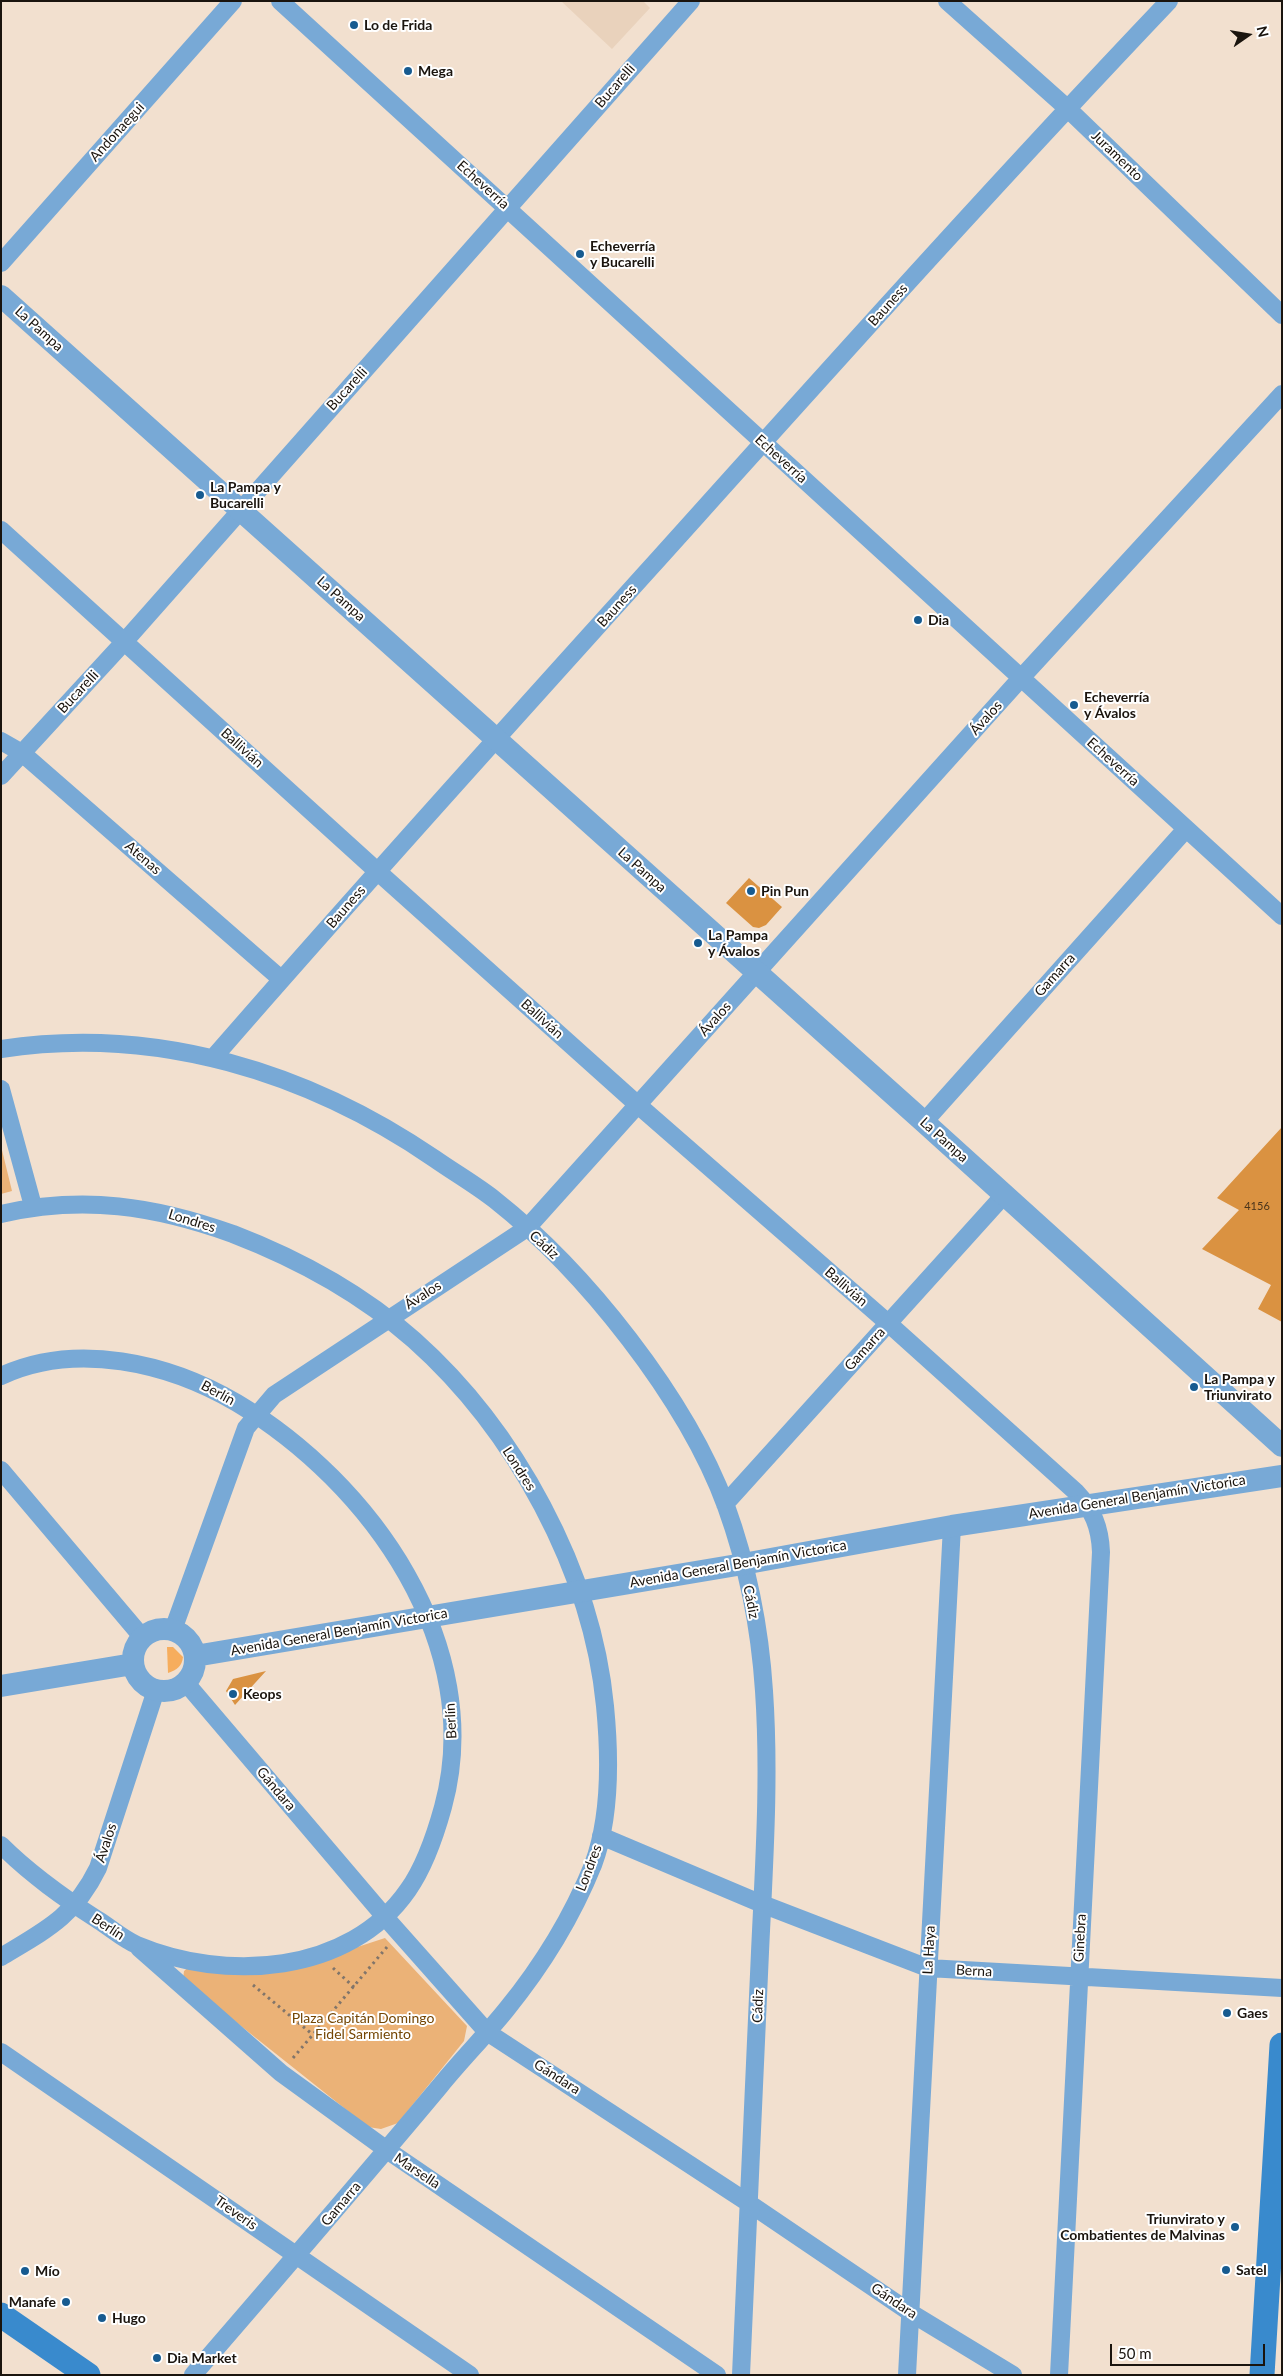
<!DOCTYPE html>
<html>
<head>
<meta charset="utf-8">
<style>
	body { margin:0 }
	#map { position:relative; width:1283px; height:2376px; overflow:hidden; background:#f2e0cf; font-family:Lato,sans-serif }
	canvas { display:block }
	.frame { position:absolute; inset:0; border:2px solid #1a140e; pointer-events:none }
	.north { position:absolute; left:1223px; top:10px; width:50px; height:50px; -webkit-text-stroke:4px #fff; paint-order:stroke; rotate:77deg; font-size:14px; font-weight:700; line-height:20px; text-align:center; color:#1a140e }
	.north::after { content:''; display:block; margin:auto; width:18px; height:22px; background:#1a140e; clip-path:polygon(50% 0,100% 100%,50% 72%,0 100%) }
	.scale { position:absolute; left:1110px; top:2344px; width:155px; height:22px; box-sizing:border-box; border:2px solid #1a140e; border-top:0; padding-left:6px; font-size:15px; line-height:18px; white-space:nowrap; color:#1a140e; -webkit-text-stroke:4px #fff; paint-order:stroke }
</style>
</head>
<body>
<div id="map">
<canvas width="1283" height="2376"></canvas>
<div class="frame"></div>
<div class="north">N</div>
<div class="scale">50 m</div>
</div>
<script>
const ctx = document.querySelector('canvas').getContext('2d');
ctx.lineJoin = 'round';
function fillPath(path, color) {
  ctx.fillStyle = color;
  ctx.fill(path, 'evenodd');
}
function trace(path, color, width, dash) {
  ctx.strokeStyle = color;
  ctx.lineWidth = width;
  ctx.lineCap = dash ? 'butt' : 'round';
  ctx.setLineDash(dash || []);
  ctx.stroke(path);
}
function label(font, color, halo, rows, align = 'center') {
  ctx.font = font + ' Lato,sans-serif';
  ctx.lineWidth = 4;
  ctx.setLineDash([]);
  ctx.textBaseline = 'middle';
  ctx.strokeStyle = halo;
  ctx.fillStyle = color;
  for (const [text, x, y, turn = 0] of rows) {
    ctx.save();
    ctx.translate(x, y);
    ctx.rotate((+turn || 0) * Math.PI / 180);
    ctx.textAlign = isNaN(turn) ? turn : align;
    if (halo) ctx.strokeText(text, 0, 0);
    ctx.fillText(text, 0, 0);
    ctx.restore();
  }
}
fillPath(new Path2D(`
	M561,1H643L650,8L612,49Z`), '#e9d2bc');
fillPath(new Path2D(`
	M1,1146L12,1191L1,1194Z
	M385,1938L467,2026L464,2041L398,2123L381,2129L368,2127L183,1980L184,1971L190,1966L330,1956Z`), '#ebb277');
fillPath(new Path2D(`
	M167,1647H173L183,1657C182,1666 177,1670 168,1673Z`), '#f6ad5d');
fillPath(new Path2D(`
	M749,878L782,907L766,925L759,928L753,927L726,903Z
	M1282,1127V1322L1258,1309L1271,1285L1202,1249L1239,1210L1217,1198Z
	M266,1671L235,1705L226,1691L233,1679Z`), '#da9241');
trace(new Path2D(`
	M333,1968L355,1988
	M253,1985L312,2034
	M293,2058L387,1947`), '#81756a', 3, [2.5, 4]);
trace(new Path2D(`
	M280,1L1282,916
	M947,1L1067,108L1282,315
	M1,263L233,1
	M1,530L377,871L638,1105L888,1323L1076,1492C1093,1510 1100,1527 1101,1552L1059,2375
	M1,741L22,753L281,979
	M1,776L125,641L691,1
	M1,1049C156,1025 308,1072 435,1159C455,1173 476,1185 495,1200C585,1271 686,1398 726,1506C747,1564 760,1629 764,1691C770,1778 764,1865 760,1952C754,2093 748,2234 741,2375
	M214,1057C358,891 505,729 652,566C823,376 993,186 1169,1
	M1,1089L33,1206
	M924,1122L1186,829
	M1,1214C83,1195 155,1206 233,1234C298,1259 362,1294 414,1340C515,1430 592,1571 605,1706C610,1757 611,1817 593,1865C572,1917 541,1967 506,2010C485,2036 461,2060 440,2086C359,2183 276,2279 193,2375
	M1,1376C76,1341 169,1363 237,1403C371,1483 487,1646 443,1807C435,1836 425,1866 408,1890C349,1975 225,1982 137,1945C123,1939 111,1928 98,1920C64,1898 31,1875 1,1845
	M1,1470L143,1638
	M725,1504L1005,1194
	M173,1630L246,1428L274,1395L527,1228L1021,678L1282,394
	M186,1683L385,1917L487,2032L750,2204L911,2313L1013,2375
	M601,1836L762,1904L928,1968L1282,1988
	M139,1948L281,2073L387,2150L717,2375
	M1,1957C46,1930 74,1917 98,1868L156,1690
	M1,2052L470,2375
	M907,2375L952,1526`), '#78a9d6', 18);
trace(new Path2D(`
	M1,296L924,1122L1282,1446
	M133 1660a31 31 0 1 1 62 0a31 31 0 1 1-62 0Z
	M195,1656L743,1564L952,1526L1282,1476
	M1,1686L133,1664`), '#78a9d6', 22);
trace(new Path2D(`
	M1,2315L88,2375
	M1262,2375L1282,2045`), '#398acd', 25);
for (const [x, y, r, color] of [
	[354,25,5,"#175b90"],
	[408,71,5,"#175b90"],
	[580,254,5,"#175b90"],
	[200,495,5,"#175b90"],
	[918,620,5,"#175b90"],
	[1074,705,5,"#175b90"],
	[751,891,5,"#175b90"],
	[698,943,5,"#175b90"],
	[1194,1387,5,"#175b90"],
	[233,1694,5,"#175b90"],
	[1227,2013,5,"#175b90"],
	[1235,2227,5,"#175b90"],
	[1226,2270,5,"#175b90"],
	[25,2271,5,"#175b90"],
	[66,2302,5,"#175b90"],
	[102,2318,5,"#175b90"],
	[157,2358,5,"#175b90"]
]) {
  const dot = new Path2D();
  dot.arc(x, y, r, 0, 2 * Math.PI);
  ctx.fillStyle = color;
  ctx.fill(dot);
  trace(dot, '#fff', 2);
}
label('11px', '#4a341b', null, [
	["4156",1257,1206]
]);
label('bold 14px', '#1a140e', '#fff', [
	["Lo de Frida",364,25],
	["Mega",418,71],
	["Echeverría",590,246],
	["y Bucarelli",590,262],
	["La Pampa y",210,487],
	["Bucarelli",210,503],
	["Dia",928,620],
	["Echeverría",1084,697],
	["y Ávalos",1084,713],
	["Pin Pun",761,891],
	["La Pampa",708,935],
	["y Ávalos",708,951],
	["La Pampa y",1204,1379],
	["Triunvirato",1204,1395],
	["Keops",243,1694],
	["Gaes",1237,2013],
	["Triunvirato y",1225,2219,"right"],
	["Combatientes de Malvinas",1225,2235,"right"],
	["Satel",1236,2270],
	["Mío",35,2271],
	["Manafe",56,2302,"right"],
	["Hugo",112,2318],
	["Dia Market",167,2358]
], 'left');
label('14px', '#1a140e', '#fff', [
	["Bucarelli",615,86,-49],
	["Andonaegui",117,132,-48],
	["Juramento",1117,156,44],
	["Echeverría",483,185,42],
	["Bauness",888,305,-48],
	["La Pampa",39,329,42],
	["Bucarelli",347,389,-48],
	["Echeverría",781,459,42],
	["La Pampa",341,599,42],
	["Bauness",617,606,-48],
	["Bucarelli",78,692,-47],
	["Ávalos",986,718,-48],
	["Ballivián",242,748,42],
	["Echeverría",1113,762,42],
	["Atenas",143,858,41],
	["La Pampa",642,870,42],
	["Bauness",346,907,-49],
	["Gamarra",1055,975,-48],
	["Ballivián",542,1019,42],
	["Ávalos",715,1019,-48],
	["La Pampa",944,1140,42],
	["Londres",192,1221,17],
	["Cádiz",544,1245,43],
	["Ballivián",846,1287,41],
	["Ávalos",423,1295,-33],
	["Gamarra",865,1349,-48],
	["Berlín",218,1393,28],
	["Londres",519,1469,57],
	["Avenida General Benjamín Victorica",1137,1497,-9],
	["Avenida General Benjamín Victorica",738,1564,-10],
	["Cádiz",751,1602,79],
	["Avenida General Benjamín Victorica",339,1632,-10],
	["Berlín",451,1721,-93],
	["Gándara",276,1789,50],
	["Ávalos",106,1843,-72],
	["Londres",589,1868,-69],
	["Berlín",108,1927,33],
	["Ginebra",1080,1938,-87],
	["La Haya",929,1950,-87],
	["Berna",974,1971,3],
	["Cádiz",758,2006,-88],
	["Gándara",557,2077,33],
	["Marsella",417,2171,34],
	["Gamarra",341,2204,-50],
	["Treveris",236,2213,35],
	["Gándara",894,2301,34]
]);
label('14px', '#744604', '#fff', [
	["Plaza Capitán Domingo",363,2018],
	["Fidel Sarmiento",363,2034]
]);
</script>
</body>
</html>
